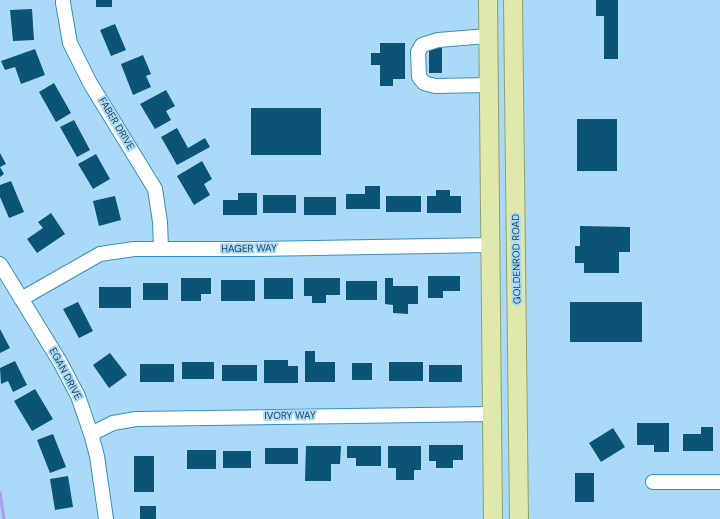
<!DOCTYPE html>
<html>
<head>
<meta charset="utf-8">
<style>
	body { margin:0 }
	canvas { display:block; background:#aadaf7 }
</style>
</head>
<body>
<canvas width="720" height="519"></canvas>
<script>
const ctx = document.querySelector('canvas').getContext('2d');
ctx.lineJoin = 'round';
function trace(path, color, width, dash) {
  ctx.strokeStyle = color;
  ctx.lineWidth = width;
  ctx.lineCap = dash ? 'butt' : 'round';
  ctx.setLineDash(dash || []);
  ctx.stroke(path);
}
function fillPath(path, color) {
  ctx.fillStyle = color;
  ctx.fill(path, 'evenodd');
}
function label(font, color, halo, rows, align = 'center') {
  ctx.font = font + ' "DM Sans",sans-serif';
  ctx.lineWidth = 4;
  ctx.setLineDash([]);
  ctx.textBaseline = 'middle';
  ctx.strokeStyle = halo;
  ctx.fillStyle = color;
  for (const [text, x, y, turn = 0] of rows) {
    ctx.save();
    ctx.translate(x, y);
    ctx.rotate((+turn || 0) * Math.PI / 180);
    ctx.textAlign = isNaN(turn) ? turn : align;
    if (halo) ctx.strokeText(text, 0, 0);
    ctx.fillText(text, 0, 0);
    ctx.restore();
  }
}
trace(new Path2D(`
	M0,493L4,519`), '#b39eed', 3.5);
fillPath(new Path2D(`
	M96,0H112V7H96Z
	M596,0H618V59H604V16H596Z
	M32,9L34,40L13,41L10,10Z
	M115,24L126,50L111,56L100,30Z
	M380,43H405V79H393V86H380V65H371V53H380Z
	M429,48H442V73H429Z
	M35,49L45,75L21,84L15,67L5,70L1,61Z
	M143,55L151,74L146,76L151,87L133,95L121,64Z
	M54,83L71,113L56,122L39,92Z
	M166,90L175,106L166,111L171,120L155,129L140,104Z
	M251,108H321V155H251Z
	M577,119H617V171H577Z
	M74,120L90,150L77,157L60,127Z
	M177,128L188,148L205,138L210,147L177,165L161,137Z
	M0,153L6,164L0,167L4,174L0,177Z
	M96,154L110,179L93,189L78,164Z
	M202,161L212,179L204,184L210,195L194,205L177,176Z
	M11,181L24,212L9,218L0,197V185Z
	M365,186H380V209H346V194H365Z
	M436,190H450V196H461V213H427V196H436Z
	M238,193H257V215H223V200H238Z
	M263,195H296V213H263Z
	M115,196L121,220L99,226L93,201Z
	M386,196H421V212H386Z
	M304,197H336V215H304Z
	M51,213L65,234L37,253L27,239L43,228L38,222Z
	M580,226L630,227V252H619V273H584V263H575V246H580Z
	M428,276H460V291H443V298H428Z
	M181,278H211V294H201V301H181Z
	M264,278H293V299H264Z
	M304,278H340V295H326V303H312V296H304Z
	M385,278H393V286H418V304H408V314L393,313V305L385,304Z
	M221,280H255V301H221Z
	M346,281H377V300H346Z
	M143,283H168V300H143Z
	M99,287H131V308H99Z
	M78,302L93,331L79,338L63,309Z
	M570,302H642V342H570Z
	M0,329L10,348L0,353Z
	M305,351H315V362H335V382H305Z
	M110,353L127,375L109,388L93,365Z
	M264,360H288V366H298V383H264Z
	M15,361L27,385L13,392L8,381L1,384L0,368Z
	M182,362H214V379H182Z
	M389,362H423V381H389Z
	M352,363H372V380H352Z
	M140,364H174V382H140Z
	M222,365H257V381H222Z
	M429,365H462V382H429Z
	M35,389L53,419L32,431L14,401Z
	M637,423H669V452H654V445H637Z
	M701,427H713V451H683V434H701Z
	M613,428L625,447L601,462L589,443Z
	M53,434L66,467L50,473L37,440Z
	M429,445H463V460H453V468H436V461H429Z
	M306,446H341L340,464H331V481H305Z
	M347,446H381V466H356V458H347Z
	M388,446H421V470H414V480H396V468H388Z
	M265,448H298V464H265Z
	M187,450H216V469H187Z
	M223,451H251V468H223Z
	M134,456H154V492H134Z
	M575,473H594V502H575Z
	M68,476L73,507L55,510L50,479Z
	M140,506H156V519H140Z`), '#0b5475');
const minor = new Path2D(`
	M63,0V3L70,43L90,83L155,189L160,222L161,249
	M488,36L438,40L422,45L418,52L419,77L424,83L435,86L488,85
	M0,264L60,362L78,396L91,434L97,456L106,519
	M21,299L100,254L134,249H257L490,245
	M91,434L113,423L136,419L492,414
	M653,482H720`);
const major = new Path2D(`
	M488,0L493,519
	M513,0L519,519`);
trace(minor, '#398fbd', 16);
trace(major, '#8da269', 20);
trace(minor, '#fff', 14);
trace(major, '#e0e8ad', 18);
label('10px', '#193c50', '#aadaf7', [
	["FABER DRIVE",116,124,59],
	["HAGER WAY",249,249,-1],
	["GOLDENROD ROAD",517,259,-91],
	["EGAN DRIVE",65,374,62],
	["IVORY WAY",290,416,-1]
]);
</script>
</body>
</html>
